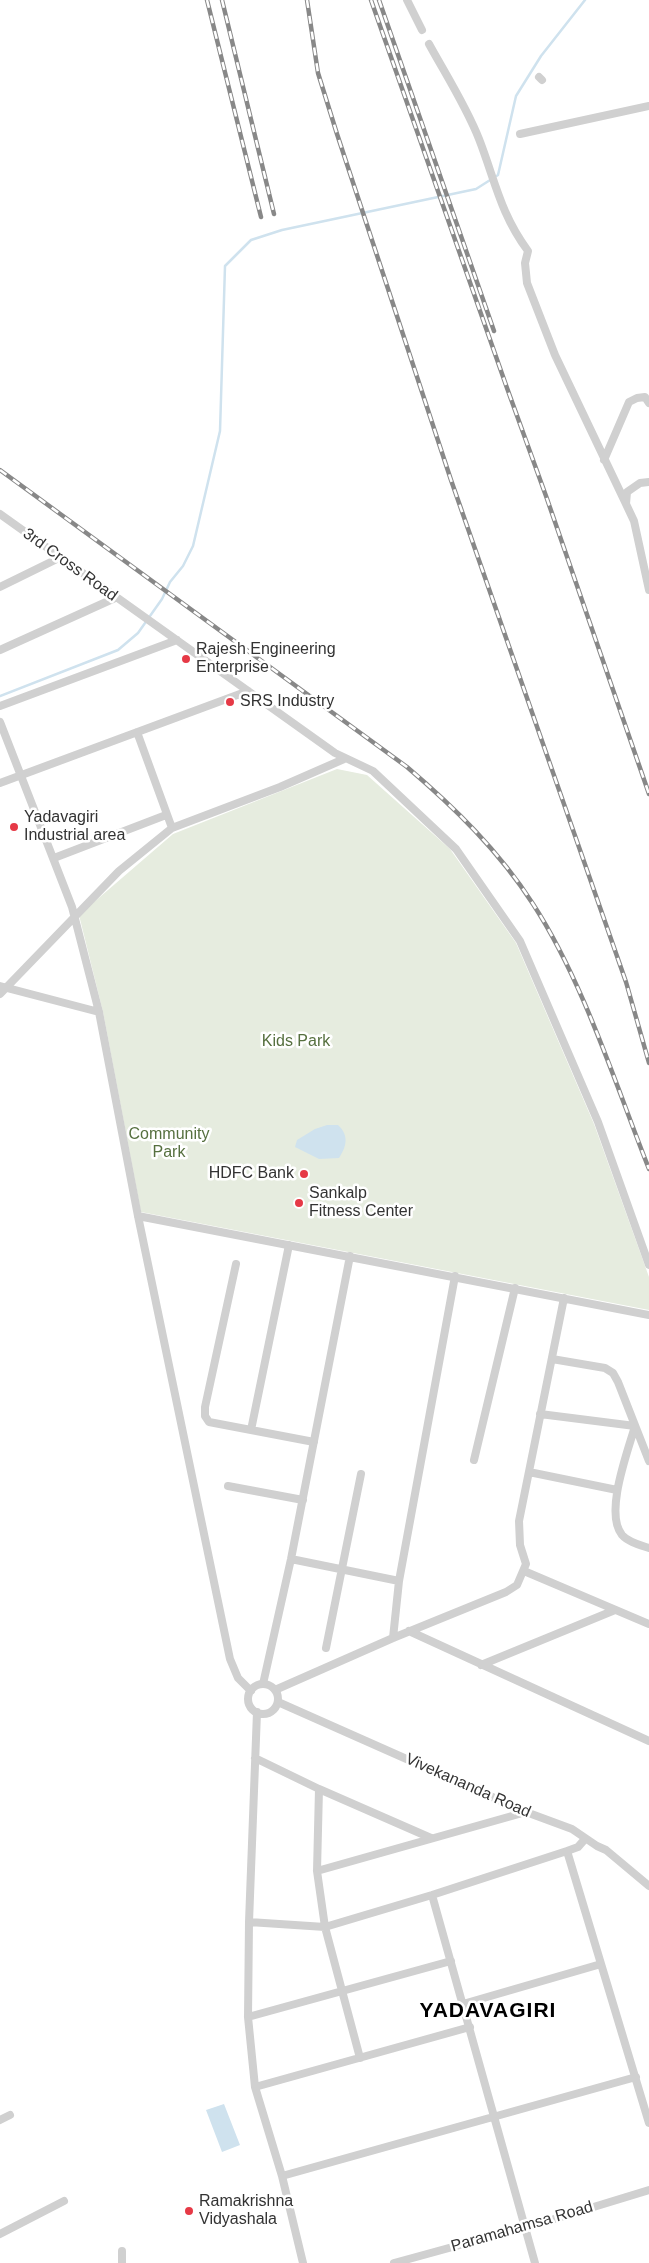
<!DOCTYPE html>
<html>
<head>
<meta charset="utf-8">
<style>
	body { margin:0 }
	canvas { display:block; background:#fff }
</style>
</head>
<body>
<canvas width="649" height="2263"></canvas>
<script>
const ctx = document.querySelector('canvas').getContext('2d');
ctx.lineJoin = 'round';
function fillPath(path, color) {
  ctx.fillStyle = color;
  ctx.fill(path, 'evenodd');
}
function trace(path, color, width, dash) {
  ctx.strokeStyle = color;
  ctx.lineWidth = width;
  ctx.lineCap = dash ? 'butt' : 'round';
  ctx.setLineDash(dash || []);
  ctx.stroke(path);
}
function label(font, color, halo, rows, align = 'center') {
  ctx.font = font + ' Helvetica,sans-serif';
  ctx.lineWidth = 5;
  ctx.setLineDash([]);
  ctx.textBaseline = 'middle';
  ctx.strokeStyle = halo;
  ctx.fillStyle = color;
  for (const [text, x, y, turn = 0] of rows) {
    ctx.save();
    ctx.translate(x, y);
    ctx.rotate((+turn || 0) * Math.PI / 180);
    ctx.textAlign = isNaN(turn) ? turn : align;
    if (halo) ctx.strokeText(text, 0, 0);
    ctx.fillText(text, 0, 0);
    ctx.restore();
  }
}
fillPath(new Path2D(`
	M337,769L367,775L450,849L516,943L594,1124L649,1277V1310L141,1212L103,1012L79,915L173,834Z`), '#e6ecdf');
fillPath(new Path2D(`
	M327,1125H338C349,1135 347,1146 339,1158L319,1159L295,1147L297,1140L315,1129Z
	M224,2104L240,2145L222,2152L206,2110Z`), '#cfe2ee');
trace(new Path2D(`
	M0,696L118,650L138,633L162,599L170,582L183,566L193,546L220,431L225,266L251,240L282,230L476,189L498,175L516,96L541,56L585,0`), '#cfe2ee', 2.5);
trace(new Path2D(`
	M407,0L422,30
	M429,44C446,75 466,106 479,139C495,180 500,213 528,251L525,263L527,283L555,355L626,504
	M539,77L542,80
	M520,134L649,106
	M604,460L629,402L637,398L645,397L649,403
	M649,482L640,483L627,492L626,504L634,521L649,590
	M0,514L335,753L373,771L456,849L520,941L598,1122L649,1265
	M0,587L59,558
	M0,650L115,598
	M0,706L177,640
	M0,722L72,907L99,1012L138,1216L230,1659L238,1678L251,1691
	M137,732L172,828
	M0,783L248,691
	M54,858L166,815
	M0,986L99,1012
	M0,994L119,871L172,828L280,787L344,759
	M138,1216L649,1315
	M236,1264L205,1407V1416L209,1422L314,1442
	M552,1359L605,1368L613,1373L618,1382L649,1461
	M540,1414L635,1426C628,1451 604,1513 622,1535C628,1542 640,1545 649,1548
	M251,1430L289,1245
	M474,1460L515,1288
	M529,1472L617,1490
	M228,1486L303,1500
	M291,1559L399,1581
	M524,1571L649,1624
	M409,1631L649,1741
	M393,1638L399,1581L455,1276
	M326,1648L361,1474
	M481,1665L615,1610
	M263,1684L291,1559L350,1256
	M248 1699a15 15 0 1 1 30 0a15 15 0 1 1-30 0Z
	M275,1690L393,1638L506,1592L517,1585L526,1564L520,1545L519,1521L564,1298
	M278,1702L526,1812L572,1829L597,1846L606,1850L649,1886
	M257,1712L249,1922L248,2017L255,2087L282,2176L303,2263
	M255,1758L319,1789L431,1838
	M319,1789L317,1871L325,1927L360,2058
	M567,1851L578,1847L585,1839
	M317,1871L526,1812
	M432,1895L535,2263
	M249,1922L325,1927L432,1895L567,1851L649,2123
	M463,2004L601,1964
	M248,2017L451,1961
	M255,2087L470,2027
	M0,2120L10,2115
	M282,2176L636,2077
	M0,2234L64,2201
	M122,2263V2251
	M394,2263L551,2220L649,2190`), '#d0d0d0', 8);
const rail = new Path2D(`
	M207,0L261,217
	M222,0L274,214
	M307,0L318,73L337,134L451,480L626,982L649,1063
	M371,0L507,388L546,496L649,794
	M379,0L494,331
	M0,470L407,767C454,807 499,851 533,904C583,981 615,1083 649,1169`);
trace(rail, '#888', 4.5);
trace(rail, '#fff', 2.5, [8]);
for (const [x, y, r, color] of [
	[186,659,5,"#e63946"],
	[230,702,5,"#e63946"],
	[14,827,5,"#e63946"],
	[304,1174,5,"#e63946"],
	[299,1203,5,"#e63946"],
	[189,2211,5,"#e63946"]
]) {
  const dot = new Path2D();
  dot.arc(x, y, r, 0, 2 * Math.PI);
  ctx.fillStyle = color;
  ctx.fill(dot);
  trace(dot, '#fff', 2);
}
label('16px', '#333', '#fff', [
	["3rd Cross Road",70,565,36],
	["Vivekananda Road",468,1786,24],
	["Paramahamsa Road",522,2227,-16]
]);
label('16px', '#333', '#fff', [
	["Rajesh Engineering",196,650],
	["Enterprise",196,668],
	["SRS Industry",240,702],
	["Yadavagiri",24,818],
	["Industrial area",24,836],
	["HDFC Bank",294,1174,"right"],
	["Sankalp",309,1194],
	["Fitness Center",309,1212],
	["Ramakrishna",199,2202],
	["Vidyashala",199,2220]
], 'left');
label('16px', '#56703f', '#fff', [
	["Kids Park",296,1042],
	["Community",169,1135],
	["Park",169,1153]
]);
ctx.letterSpacing = '1px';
label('bold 21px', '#000', '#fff', [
	["YADAVAGIRI",488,2011]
]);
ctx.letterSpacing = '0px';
</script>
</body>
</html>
